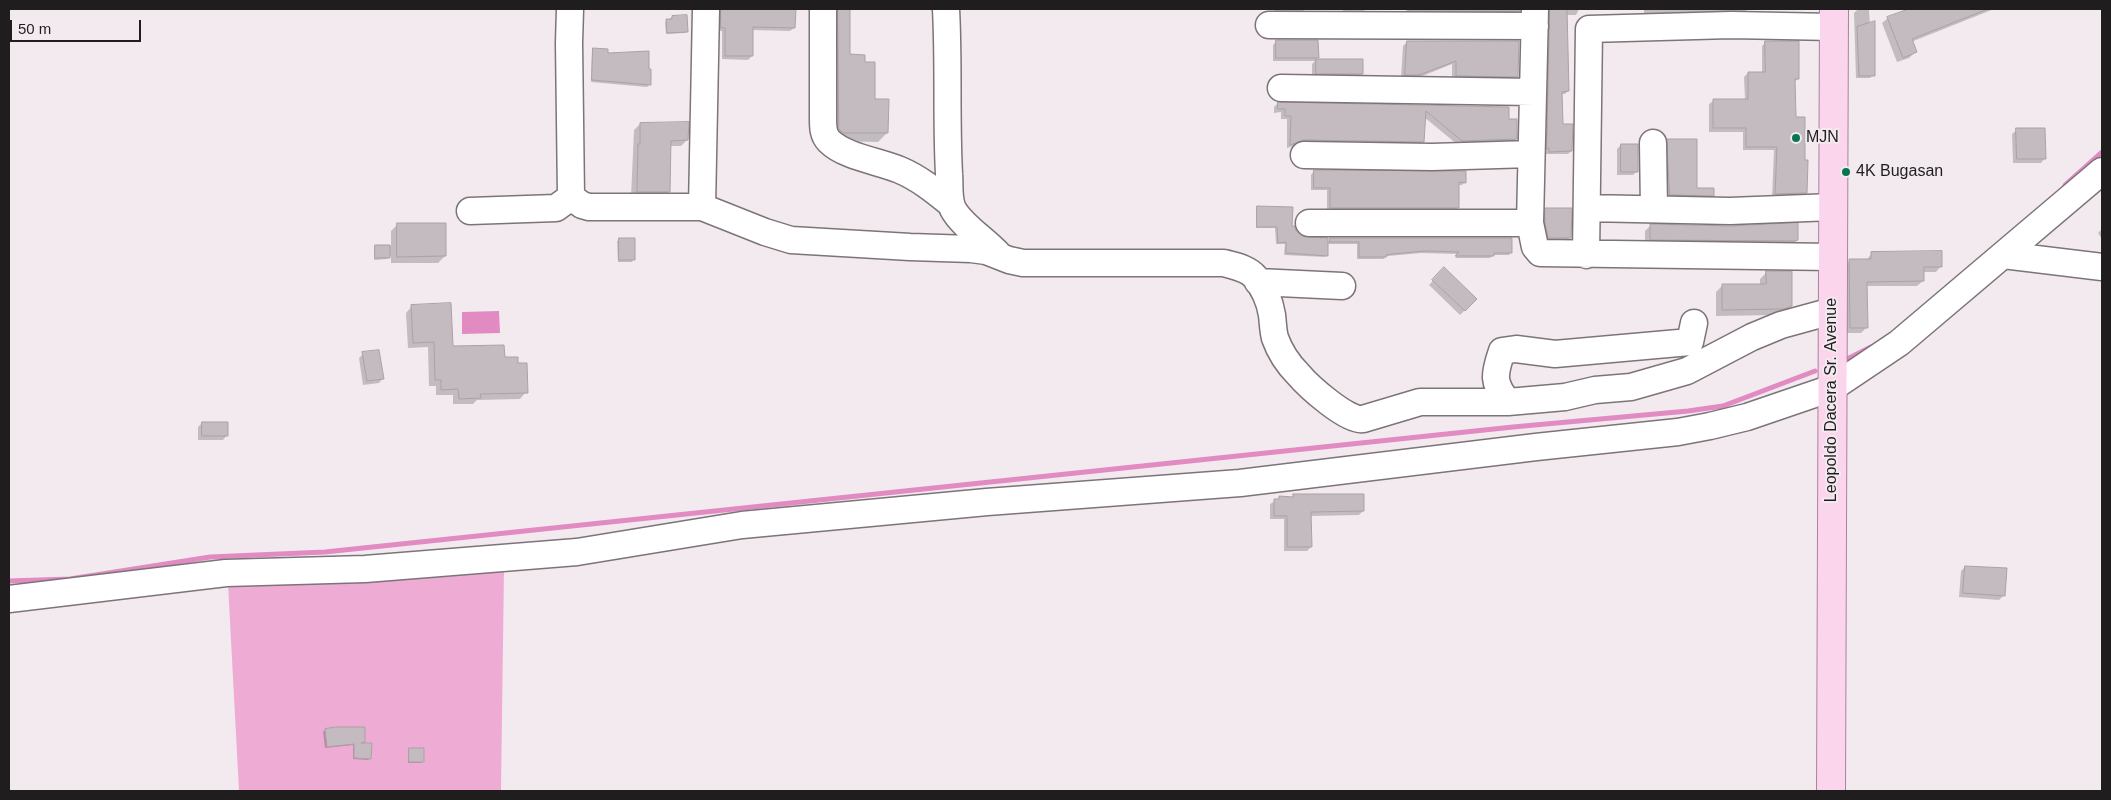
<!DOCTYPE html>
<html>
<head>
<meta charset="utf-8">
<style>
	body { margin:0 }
	#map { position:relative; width:2111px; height:800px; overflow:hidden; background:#f3eaf0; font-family:Arial,sans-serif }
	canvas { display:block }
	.frame { position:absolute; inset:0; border:10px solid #201d1f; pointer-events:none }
	.scale { position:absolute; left:10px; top:20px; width:131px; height:22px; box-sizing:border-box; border:2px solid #201d1f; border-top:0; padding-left:6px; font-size:15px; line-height:18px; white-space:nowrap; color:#201d1f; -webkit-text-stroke:4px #f3eaf0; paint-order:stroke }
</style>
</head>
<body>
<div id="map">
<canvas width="2111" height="800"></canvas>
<div class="frame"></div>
<div class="scale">50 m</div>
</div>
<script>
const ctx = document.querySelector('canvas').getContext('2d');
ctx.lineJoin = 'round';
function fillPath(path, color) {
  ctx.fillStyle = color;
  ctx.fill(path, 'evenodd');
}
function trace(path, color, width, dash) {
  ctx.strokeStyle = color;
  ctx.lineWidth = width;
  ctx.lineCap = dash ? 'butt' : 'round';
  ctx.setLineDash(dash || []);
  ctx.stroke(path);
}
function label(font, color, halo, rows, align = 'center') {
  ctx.font = font + ' Arial,sans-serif';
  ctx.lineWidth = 4;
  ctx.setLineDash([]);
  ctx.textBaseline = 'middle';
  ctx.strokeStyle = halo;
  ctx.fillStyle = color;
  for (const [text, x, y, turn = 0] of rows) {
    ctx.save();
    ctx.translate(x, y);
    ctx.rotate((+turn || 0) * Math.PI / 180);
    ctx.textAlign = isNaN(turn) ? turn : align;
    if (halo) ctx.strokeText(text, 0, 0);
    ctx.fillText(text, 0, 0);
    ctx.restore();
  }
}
fillPath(new Path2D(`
	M504,570L501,791H239L228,584Z`), '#eeacd5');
fillPath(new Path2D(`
	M499,311L500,333L462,334V312Z`), '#e18bc2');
fillPath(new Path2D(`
	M732,9H795L794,28L790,31L752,30V56L748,60L722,59V31H718V14L721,10Z
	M826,9H856L849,10V56L874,100L887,133L878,142L833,141Z
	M1275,9H1305L1303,11H1275Z
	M1343,9H1365V10L1361,14H1343Z
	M1406,9H1519L1515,14L1406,13Z
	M1546,9H1579L1576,15H1565L1568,91L1565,94H1561V125L1571,151L1568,154H1546V151H1544Z
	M1644,9H1747V10L1743,14L1644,16Z
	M1852,9L1869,10L1873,75L1870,78H1856L1854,13L1857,10Z
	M1913,9H1994L1911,42L1915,52L1909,58L1897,62L1882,23L1888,18Z
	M672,17L687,31L685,33L666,34L665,22Z
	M1277,41L1317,58L1315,60H1362V74L1358,78L1312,77V64L1315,61H1273V45Z
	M1407,42L1517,76L1513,80L1452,79V64L1415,79L1401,78L1403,46Z
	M1766,42L1798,79L1794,82L1795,118L1806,192L1802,196L1772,198L1774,150H1743V132H1709V104L1713,101L1745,100L1744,77L1748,73H1762V46Z
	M594,49L606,55L649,85L647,87L591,82L592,51Z
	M1278,103L1508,108V120L1516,139L1512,143L1458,145L1424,117L1422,141L1418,145L1299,144L1287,148V119H1281V112L1274,113V107Z
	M640,124L687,140L681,146H670L669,191L663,197H631L634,130Z
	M2017,130L2045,158L2041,163H2013L2012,134Z
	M1667,140L1696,189L1713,195L1709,199L1666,198L1664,143Z
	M1621,145L1637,171L1633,175H1617V149Z
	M1314,171L1465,182L1462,185H1458V207L1455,211H1327V190H1311V175Z
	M1257,207L1291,227L1301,237L1327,243L1330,239L1511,252L1509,255H1493L1490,258H1455L1459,254L1421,253L1388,256L1383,259H1357V244H1327V255L1325,257L1284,255L1285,244H1276L1275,228H1256V209Z
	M1546,210L1570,237L1566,242H1544L1542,214Z
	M397,225L445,256L438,263H391V255L387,259L374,260V248L375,246H391V231Z
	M1650,226L1797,240L1792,245L1645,244V231Z
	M2102,229V239L2098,233Z
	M619,240L633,260L632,262H618L617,241Z
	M1872,253L1941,266L1936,272H1922L1923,281L1917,286H1866L1867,327L1861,333H1846L1844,266L1850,261H1866Z
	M1444,269L1476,299L1460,315L1429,285Z
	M1767,272L1791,306L1784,313L1776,315L1716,316V292L1722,286L1760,285V279Z
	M412,306L452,347L503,358L517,364L526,392L520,399L477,400L473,404H453V395H436V386H429L428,347L408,348L406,313Z
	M363,354L383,378L379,383L363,385L359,358Z
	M202,423L227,435L223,440H198V427Z
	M1294,496L1363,511L1359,515L1310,516L1311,547L1307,551H1284V519H1270V504L1280,498H1291Z
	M1965,567L2004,595L1999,600L1959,597L1961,571Z
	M325,730L364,742L362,744L370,758L368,760L353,759V745L325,748L323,732Z
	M409,749L422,761L421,763H408V751Z`), '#0003');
trace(new Path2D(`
	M2065,185L2102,152
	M1849,358L1871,347
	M9,581L70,579L210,557L325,552L1513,427L1688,411L1723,406L1815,371`), '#e18bc2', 5);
const building = new Path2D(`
	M721,9H796L795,28L753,27V56H725V28H721Z
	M838,9H850V54L865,55V62H875V99H889L888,133H843L839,129Z
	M1409,9H1520V11H1409Z
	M1550,9H1567L1569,91L1562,92L1563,124H1573L1572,151L1549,152V148L1547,149Z
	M1909,9H1988L1912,39L1917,52L1903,58L1887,17Z
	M687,15L688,32L667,33L666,19H672V16Z
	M1875,21V76H1859L1857,27Z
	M1276,40H1318L1319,58H1276Z
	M1407,41H1519L1518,77L1456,76V61L1419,75H1405Z
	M1765,41H1799V79H1795L1796,117H1805V160H1808L1807,193L1775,194L1777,147H1746V128H1713V99H1748V72H1765Z
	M593,48L608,49V53L649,51V69H651V85L592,80Z
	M1316,59H1363V74H1316Z
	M1278,102L1509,107V119H1517V139L1462,141L1426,111L1424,142L1304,140L1290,145L1291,116H1285V109H1278Z
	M689,122L688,140L671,141L670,192H637L638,144H640V123Z
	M2016,128H2045L2046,159H2017Z
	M1667,139H1697V188H1714V196L1670,195Z
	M1621,144H1638V172H1621Z
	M1314,170L1466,171V183L1459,182V208H1330V188H1314Z
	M1257,206L1293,207L1292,226H1295L1296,231L1302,236L1328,238V256L1286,253V242L1278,243L1277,227H1257Z
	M1545,208H1572L1571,238H1548L1545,223Z
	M397,223H446V256L397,257Z
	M1798,223V240L1795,241L1650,240V224L1730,226Z
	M619,238H635V260H619Z
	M1330,238H1512V253H1494V256H1455L1459,252L1425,251L1392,254L1386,255V257H1359V242H1330Z
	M375,245H390V258H375Z
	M1942,251V267H1924V281L1867,282L1868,328H1850L1849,259H1871V252Z
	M1444,267L1477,299L1465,311L1432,280Z
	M1766,271H1792V306L1784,309L1722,310V284H1766Z
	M451,303L453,346L504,345L505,357H518V363H527L528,393L480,394L481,398L459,399L458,389L441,390V380H435L434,342L413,343L411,305Z
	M379,350L384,379L367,381L362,352Z
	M202,422H228V436H202Z
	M1293,494H1364V511L1311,512L1312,547H1287V516H1274V499H1279V496L1293,497Z
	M1965,566L2007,568L2005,596L1963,593Z
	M336,727H365V742L361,743H372L371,759L354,758V744L327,747L325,729Z
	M409,748H424V762H409Z`);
fillPath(building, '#c4bbc0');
trace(building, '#aaa1a6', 1);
const minor = new Path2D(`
	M570,9L569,43L571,197L582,205L589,207H702L765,232L791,240L910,247L971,249L986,251L1009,260L1023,263H1224C1234,266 1248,268 1255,277C1264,288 1270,302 1272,315C1273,323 1273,331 1275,338C1280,352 1288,364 1298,374C1308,386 1348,422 1363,419L1420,402H1508L1565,397L1595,390L1631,387L1687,371L1752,337L1781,325L1832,311
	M823,9V119C823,127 823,135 829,141C845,157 879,161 900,170C919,178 935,191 951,204
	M946,9C949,64 946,119 949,174C950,185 948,199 953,209C962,226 986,240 999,255
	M1535,9L1530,223L1535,247L1540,253L1833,257
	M1269,25L1535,26
	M1281,88L1533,92
	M1653,143L1654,209
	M1304,155L1432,157L1531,154
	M702,207L706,9
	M1587,208L1730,211L1833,207
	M470,211L556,208L571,197
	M1309,223H1530
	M1586,255L1589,29L1731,25L1834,27
	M2003,255L2102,267
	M1258,282L1342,286
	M1508,402C1492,383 1494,374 1502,351L1516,349L1555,354L1690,342L1694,323
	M9,599L226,573L365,569L577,552L742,525L987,502L1240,483L1536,447L1678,432L1710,426L1747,417L1832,388L1899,343L2102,171`);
const major = new Path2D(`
	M1831,791L1834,9`);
trace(minor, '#7c7478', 29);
trace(major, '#ab829b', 30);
trace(minor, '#fff', 26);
trace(major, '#fad5eb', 28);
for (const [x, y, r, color] of [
	[1796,138,5,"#077650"],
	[1846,172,5,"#077650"]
]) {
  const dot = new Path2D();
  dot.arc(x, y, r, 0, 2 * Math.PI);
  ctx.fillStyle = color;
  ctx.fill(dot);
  trace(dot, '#f3eaf0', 2);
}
label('16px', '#201d1f', '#f3eaf0', [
	["MJN",1806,138],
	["4K Bugasan",1856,172]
], 'left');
label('16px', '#201d1f', '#f3eaf0', [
	["Leopoldo Dacera Sr. Avenue",1832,400,-90]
]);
</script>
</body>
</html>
